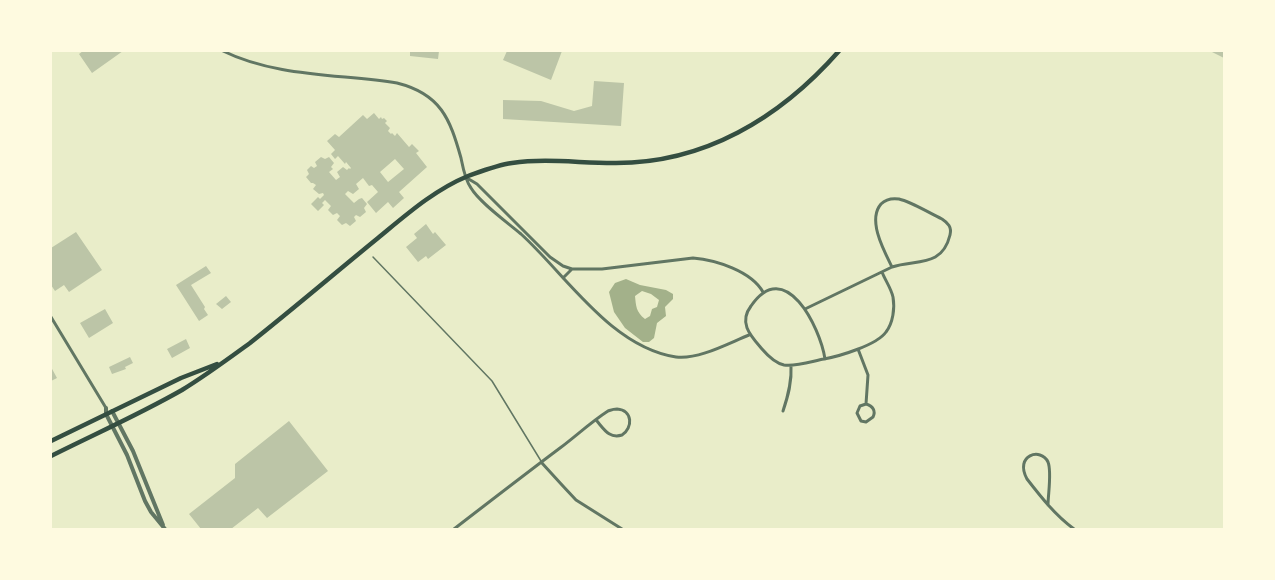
<!DOCTYPE html>
<html>
<head>
<meta charset="utf-8">
<style>
	body { margin:0 }
	#map { position:relative; width:1275px; height:580px; overflow:hidden; background:#e9edc9; font-family:Lora,serif }
	canvas { display:block }
	.frame { position:absolute; inset:0; border:52px solid #fefae0; pointer-events:none }
</style>
</head>
<body>
<div id="map">
<canvas width="1275" height="580"></canvas>
<div class="frame"></div>
</div>
<script>
const ctx = document.querySelector('canvas').getContext('2d');
ctx.lineJoin = 'round';
function fillPath(path, color) {
  ctx.fillStyle = color;
  ctx.fill(path, 'evenodd');
}
function trace(path, color, width, dash) {
  ctx.strokeStyle = color;
  ctx.lineWidth = width;
  ctx.lineCap = dash ? 'butt' : 'round';
  ctx.setLineDash(dash || []);
  ctx.stroke(path);
}
fillPath(new Path2D(`
	M626,279L640,285L666,290L673,294V299L665,307L666,316L657,323L654,338L649,342H643L625,328L614,312L609,292L615,283ZM642,291L651,294L659,300L657,307L652,309L650,316L645,319C636,312 636,306 635,296Z`), '#a3b18a');
fillPath(new Path2D(`
	M83,51H123L92,73L79,54Z
	M410,51H439L438,59L410,56Z
	M507,51H562L551,80L503,60Z
	M1210,51H1224V58Z
	M594,81L624,83L621,126L503,119V100L541,101L574,111L592,106Z
	M374,113L379,119L381,117L382,119L384,118L387,121L385,123L390,128L388,131L391,134L392,133L395,136L397,133L409,147L412,144L419,151L416,153L427,167L399,192L404,198L393,208L388,202L376,213L367,202L378,192L372,185L369,186L363,178L356,184L359,189L353,194L348,191L345,194L354,203L359,199L362,198L367,204L364,208L366,212L360,217L356,215L354,217L356,221L350,226L346,223L342,225L337,220L340,216L337,213L333,215L328,210L331,206L325,200L322,203L324,205L318,211L311,204L318,197L320,199L324,195L323,193L319,194L313,189L316,185L313,183H311L306,177L309,174L307,170L311,166L314,168L317,166L315,162L321,157L325,159L329,157L334,163L331,167L333,169L329,172L336,180L340,177L337,172L343,167L347,170L349,168L350,169L351,168L346,162L345,164L338,156L335,159L331,154L335,150L327,141L335,134L339,137L363,115L367,119ZM395,159L404,169L388,182L380,172Z
	M426,224L433,234L435,232L446,245L428,259L426,256L418,262L406,247L417,238L414,234Z
	M76,232L102,270L69,292L64,285L55,291L51,285V248Z
	M206,266L211,273L191,285L205,307L204,309L208,315L199,321L176,285Z
	M226,296L231,302L222,309L216,304Z
	M105,309L113,323L89,338L80,323Z
	M186,339L190,348L172,358L167,349Z
	M130,357L133,363L125,367L126,369L112,374L109,367Z
	M51,367L57,378L51,381Z
	M289,421L328,471L267,518L258,508L231,529H201L189,514L235,478V464Z`), '#bcc5a7');
trace(new Path2D(`
	M373,257L492,381L541,461`), '#617663', 1.5);
trace(new Path2D(`
	M223,51C276,77 340,74 397,83C441,94 450,119 461,158C463,168 465,180 471,188C480,203 507,222 521,234C567,276 611,347 676,357C698,360 729,343 749,335
	M467,178L477,184L550,257L563,266L572,269H602L693,258C716,260 751,271 763,292
	M563,278L572,269
	M805,309L892,267C916,259 942,268 950,235C952,227 948,223 942,219C929,213 912,202 899,199C892,198 886,199 881,204C867,220 884,251 892,267
	M51,317L106,408
	M858,349L868,375L866,404L860,406L857,413L861,421L866,422L873,417C876,411 873,406 866,404
	M825,359C820,327 785,256 751,306C738,323 751,336 762,349C768,356 775,363 784,365C795,367 813,361 824,359C840,356 877,345 886,332C893,323 895,308 893,297C891,288 885,280 882,272
	M783,411C788,396 792,382 791,366
	M541,462L562,485L576,500L622,529
	M1048,505C1048,494 1052,472 1048,462C1041,447 1014,455 1027,479C1041,497 1055,515 1074,529
	M454,529C489,502 524,475 560,448C576,436 591,422 608,411C611,410 613,409 617,409C633,410 633,428 622,435C609,439 604,429 596,420`), '#617663', 3);
trace(new Path2D(`
	M106,408V414L127,455L145,501L151,512L165,529
	M112,411L133,451L163,525`), '#617663', 4);
trace(new Path2D(`
	M51,441L181,378L217,364
	M51,456C95,434 140,414 182,390C205,376 228,359 250,343C293,309 335,273 378,238C406,215 434,190 468,176C482,171 497,165 512,163C545,158 579,163 613,163C704,164 780,118 839,51`), '#344e41', 4.5);
</script>
</body>
</html>
